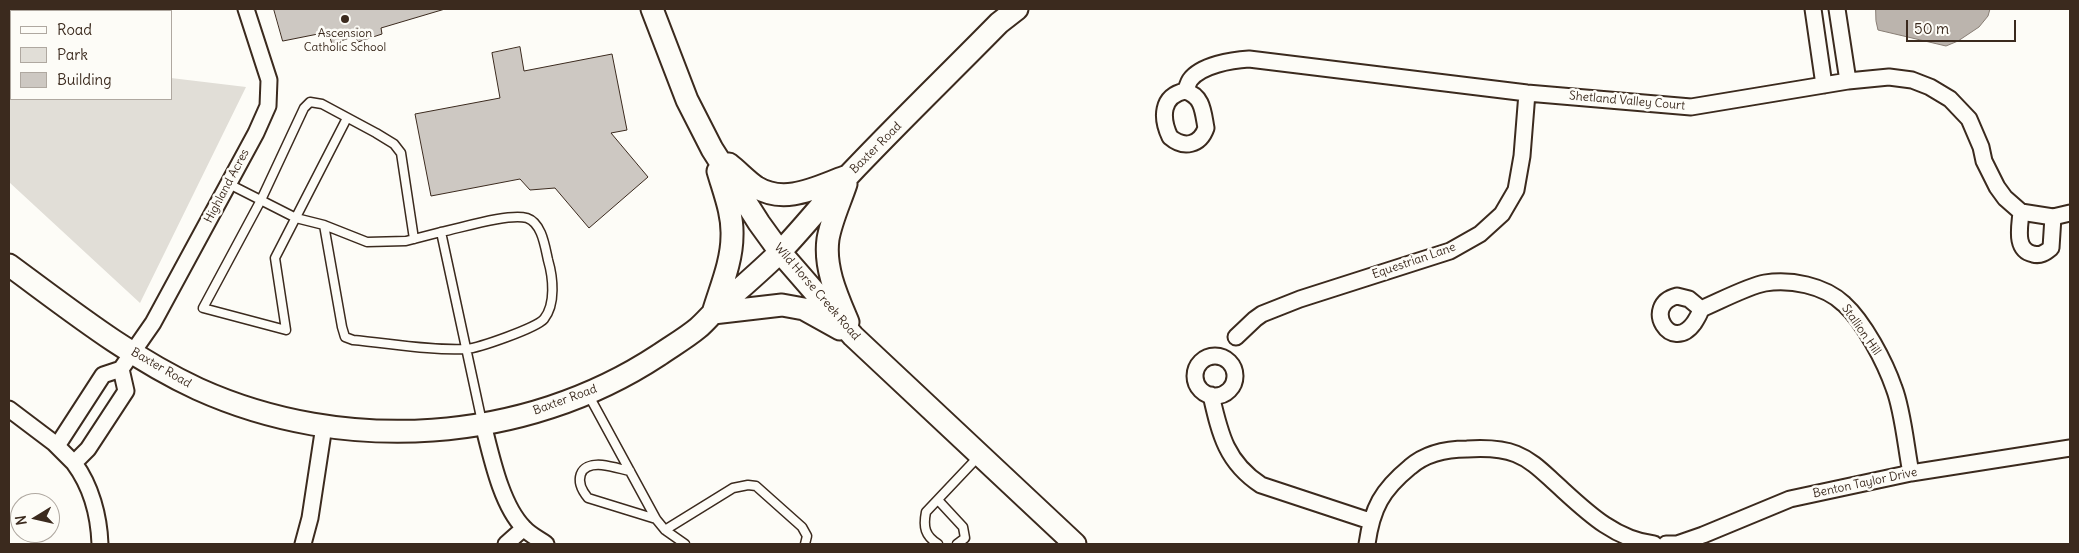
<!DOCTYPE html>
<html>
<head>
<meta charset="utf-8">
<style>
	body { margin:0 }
	#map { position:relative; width:2079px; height:553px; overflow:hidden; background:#fdfcf7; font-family:Delius,sans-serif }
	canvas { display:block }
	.frame { position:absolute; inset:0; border:10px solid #3b2a1e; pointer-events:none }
	.legend { position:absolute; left:10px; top:10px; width:162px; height:90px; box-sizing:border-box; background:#fdfcf7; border:1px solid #afa8a0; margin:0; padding:6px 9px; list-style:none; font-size:15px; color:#3b2a1e }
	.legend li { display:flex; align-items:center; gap:10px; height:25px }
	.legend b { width:25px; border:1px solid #afa8a0 }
	.north { position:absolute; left:10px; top:493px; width:50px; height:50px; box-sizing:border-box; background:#fdfcf7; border:1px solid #afa8a0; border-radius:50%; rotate:261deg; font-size:14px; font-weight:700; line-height:20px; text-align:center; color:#3b2a1e }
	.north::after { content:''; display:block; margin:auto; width:18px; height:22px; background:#3b2a1e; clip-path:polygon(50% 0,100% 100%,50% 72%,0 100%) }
	.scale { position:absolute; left:1906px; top:20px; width:110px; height:22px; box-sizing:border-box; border:2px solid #3b2a1e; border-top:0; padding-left:6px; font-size:15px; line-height:18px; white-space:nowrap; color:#3b2a1e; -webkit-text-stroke:4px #fdfcf7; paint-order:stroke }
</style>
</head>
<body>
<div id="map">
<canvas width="2079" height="553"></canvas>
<div class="frame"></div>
<ul class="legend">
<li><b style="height:6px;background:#fdfcf7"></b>Road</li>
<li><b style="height:14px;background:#e1ded7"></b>Park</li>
<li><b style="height:14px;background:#cdc8c2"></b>Building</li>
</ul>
<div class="north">N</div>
<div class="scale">50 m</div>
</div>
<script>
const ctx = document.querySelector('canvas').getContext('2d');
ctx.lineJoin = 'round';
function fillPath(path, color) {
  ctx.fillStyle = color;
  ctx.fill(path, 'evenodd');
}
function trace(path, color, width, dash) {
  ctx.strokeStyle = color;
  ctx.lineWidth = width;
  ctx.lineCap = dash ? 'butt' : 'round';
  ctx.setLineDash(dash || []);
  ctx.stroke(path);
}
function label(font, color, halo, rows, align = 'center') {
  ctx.font = font + ' Delius,sans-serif';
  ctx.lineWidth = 5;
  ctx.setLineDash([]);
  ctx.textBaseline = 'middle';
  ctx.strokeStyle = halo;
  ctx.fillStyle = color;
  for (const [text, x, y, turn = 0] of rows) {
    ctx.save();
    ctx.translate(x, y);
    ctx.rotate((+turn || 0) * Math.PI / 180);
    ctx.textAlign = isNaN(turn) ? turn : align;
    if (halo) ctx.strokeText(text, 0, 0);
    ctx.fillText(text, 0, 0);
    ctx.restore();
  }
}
fillPath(new Path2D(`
	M9,58L11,59V99H171V78L246,87L140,303L9,182Z`), '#e1ded7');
const water = new Path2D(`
	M1876,9H1990L1988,16L1979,27L1958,41L1946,46L1878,30L1876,21Z`);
fillPath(water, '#bbb4ad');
trace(water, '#887d74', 1);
const building = new Path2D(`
	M274,9H445L381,28L382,34L358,42L355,36L332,44L328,32L283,41Z
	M520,47L524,71L612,54L627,130L611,133L648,177L589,228L555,188L530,190L520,179L431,196L415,114L500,98L492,53Z`);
fillPath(building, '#cdc8c2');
trace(building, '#3b2a1e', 1);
const service = new Path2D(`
	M73,9L74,11
	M347,118L275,258L286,330L203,308L261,200L304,108L310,102L322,104L376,133L394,144L401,153L414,239
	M229,184L296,218L324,225L342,327L345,337L353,340C388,343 431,351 466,349C479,348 536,328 544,319C556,304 553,277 548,260C545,247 542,223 527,218C508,213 461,228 441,232L482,422
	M324,225L367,242L406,241L441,232
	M588,394L656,519L665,530L685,544
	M630,471C621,469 611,466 602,465C578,463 574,481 588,498L656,519
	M938,500L963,527L965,538L957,544
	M665,530L733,488L748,485L756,486L802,527L807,536L805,544
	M938,544C925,536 923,527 926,512L979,456`);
const minor = new Path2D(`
	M1813,9L1824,85
	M1837,9L1848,81
	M1185,91C1187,88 1188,83 1190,80C1201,65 1232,60 1249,59L1527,93L1691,107L1848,81L1889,77L1912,80L1930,87L1950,99L1969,119L1981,147L1984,161L1997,187L2005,198L2021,212L2053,217L2070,213
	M1185,91C1203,96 1203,112 1206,128C1200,145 1184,149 1170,137C1161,118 1161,96 1185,91Z
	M2021,212C2020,226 2014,250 2033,254C2040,256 2045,253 2051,248L2053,217
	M1677,296L1689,299L1701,309C1700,314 1697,318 1694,323C1671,355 1641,305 1677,296Z
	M1701,309C1718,302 1748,286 1765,283C1790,279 1824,285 1844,304C1864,322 1885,362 1894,388C1903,411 1906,448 1911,473
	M1236,337L1255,319L1262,314L1300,299L1450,251L1480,234L1502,214L1516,190L1522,156L1527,93
	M1195 376a20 20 0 1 1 40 0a20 20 0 1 1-40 0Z
	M1211,395C1220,434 1226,462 1261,485L1370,521
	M9,409L54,443L74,463
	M483,424C491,455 501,505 524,528C530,535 539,539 546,544
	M57,446L103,375L121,369
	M100,544C99,516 91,486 74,463L88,449L126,391L121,369L153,323L256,133L268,106L269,80L246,9
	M303,544L310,518L324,426
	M506,544L524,528
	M1367,544C1372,508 1382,490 1410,467C1426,453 1447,449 1467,449C1483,448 1501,448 1516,454C1531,460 1541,470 1553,481C1583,508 1612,539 1654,544
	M1666,544H1677L1703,535L1790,499L1911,473L2070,448`);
const secondary = new Path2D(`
	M652,9L687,100L712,149L759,223L780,252L853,336L1075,544
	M729,164C738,171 746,180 756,187C785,205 817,187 845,177
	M846,184C840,202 831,221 828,239C824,268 837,296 848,322
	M9,265C69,309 129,357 198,389C344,455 524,444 659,355C672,346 686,338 698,328C704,323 709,317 715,311C737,291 760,272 781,251C804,227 825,200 848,176C897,124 949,74 999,23L1017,9
	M713,313C720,289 732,262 732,236C733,214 724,192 718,171
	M713,313L782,305L804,309L840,329`);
trace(service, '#3b2a1e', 11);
trace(minor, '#3b2a1e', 19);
trace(secondary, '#3b2a1e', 25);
trace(service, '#fdfcf7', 8);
trace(minor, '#fdfcf7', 15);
trace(secondary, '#fdfcf7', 21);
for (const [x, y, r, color] of [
	[345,19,5,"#3b2a1e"]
]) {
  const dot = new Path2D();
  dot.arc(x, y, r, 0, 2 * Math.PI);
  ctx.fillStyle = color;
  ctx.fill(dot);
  trace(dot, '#fdfcf7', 2);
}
label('12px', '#3b2a1e', '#fdfcf7', [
	["Ascension",345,34],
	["Catholic School",345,48]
]);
label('12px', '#3b2a1e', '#fdfcf7', [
	["Shetland Valley Court",1627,101,5],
	["Baxter Road",876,148,-45],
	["Highland Acres",227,186,-62],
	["Equestrian Lane",1414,261,-19],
	["Wild Horse Creek Road",817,292,49],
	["Stallion Hill",1861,330,55],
	["Baxter Road",161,368,30],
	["Baxter Road",565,400,-20],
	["Benton Taylor Drive",1865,483,-12]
]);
</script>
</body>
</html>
